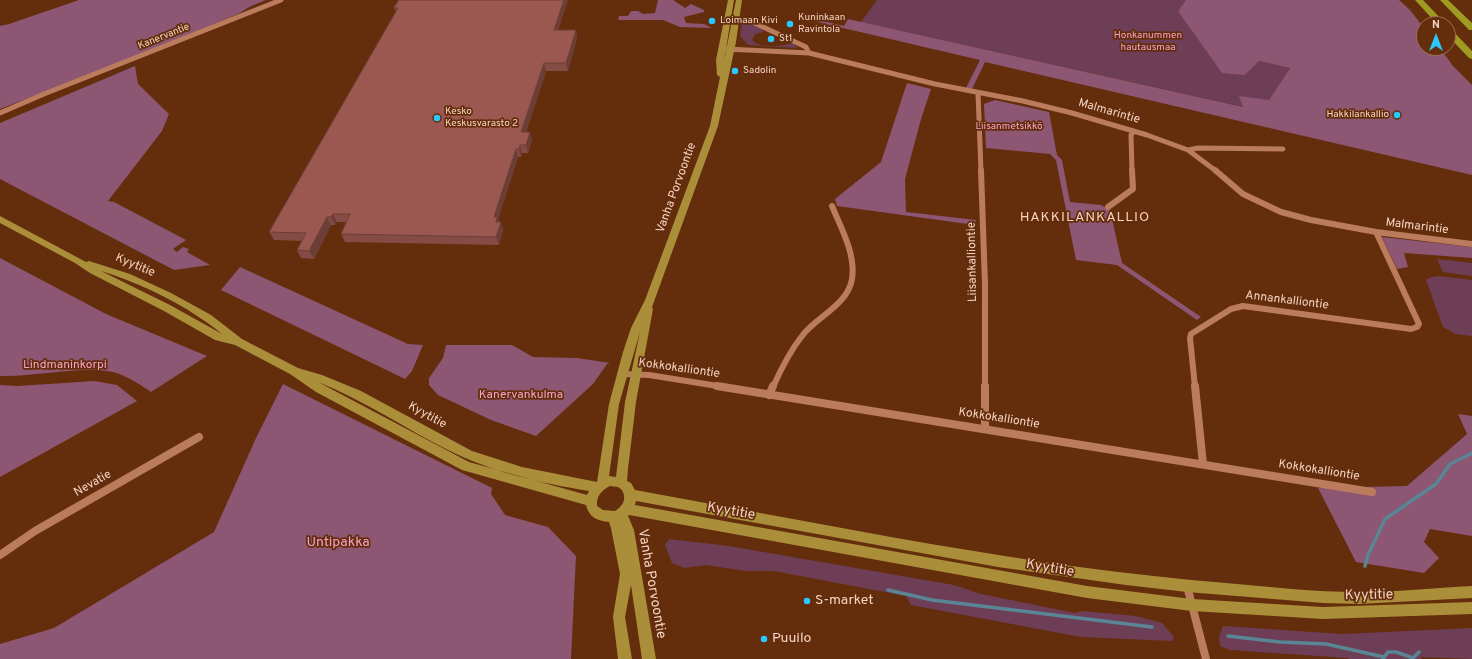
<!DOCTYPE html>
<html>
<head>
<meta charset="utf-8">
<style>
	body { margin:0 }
	#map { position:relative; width:1472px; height:659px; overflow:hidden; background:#642d0c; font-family:Overpass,sans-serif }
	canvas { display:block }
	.north { position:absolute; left:1416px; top:16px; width:40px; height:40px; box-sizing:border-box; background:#642d0c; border:1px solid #9e6f55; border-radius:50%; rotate:0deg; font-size:11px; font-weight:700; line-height:16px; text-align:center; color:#f5d3c2 }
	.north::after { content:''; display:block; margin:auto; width:14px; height:18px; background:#29c8ff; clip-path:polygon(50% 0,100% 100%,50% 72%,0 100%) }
</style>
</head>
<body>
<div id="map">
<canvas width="1472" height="659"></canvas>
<div class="north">N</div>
</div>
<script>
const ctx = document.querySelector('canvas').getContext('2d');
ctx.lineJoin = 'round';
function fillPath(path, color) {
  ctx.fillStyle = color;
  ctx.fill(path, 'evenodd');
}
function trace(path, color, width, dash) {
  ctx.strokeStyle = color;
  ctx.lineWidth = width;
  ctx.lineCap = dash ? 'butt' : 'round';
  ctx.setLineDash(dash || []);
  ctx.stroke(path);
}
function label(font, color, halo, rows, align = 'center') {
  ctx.font = font + ' Overpass,sans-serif';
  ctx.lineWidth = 3.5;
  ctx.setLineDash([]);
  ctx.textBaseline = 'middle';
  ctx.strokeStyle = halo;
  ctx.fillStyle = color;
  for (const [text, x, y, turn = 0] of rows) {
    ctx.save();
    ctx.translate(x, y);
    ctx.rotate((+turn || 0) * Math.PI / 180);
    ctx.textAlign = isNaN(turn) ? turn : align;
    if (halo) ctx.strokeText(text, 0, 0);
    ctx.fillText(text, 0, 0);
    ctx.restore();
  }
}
fillPath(new Path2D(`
	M877,0H1186L1178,11L1245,75L1259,61L1290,68L1269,100L1244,107L861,22Z
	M742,22L760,27L764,32L755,34L752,40C757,48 784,47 792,43L798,48L748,45L740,36Z
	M1437,259L1472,263V276L1443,272Z
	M1439,276L1472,280V336L1456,334L1443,327L1426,280L1431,277Z
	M669,539L729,546L954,585L981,594L1075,613L1082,611L1136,616L1162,623L1174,637L1172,641L1081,637L911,605L906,596L774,571H746L706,565L685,568L672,563L665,545Z
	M1223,626L1342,634L1472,628V659L1421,657V659H1349L1348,658L1230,650L1220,646L1219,637Z`), '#6e3e57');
fillPath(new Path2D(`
	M79,0H266L251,6L238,14L120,63L0,109V26L9,24Z
	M658,0H673L685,8L691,4L704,10V12L684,17L686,23L704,24L712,28L680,27L663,20H618L619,16H628L631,11H638L643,14L655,13Z
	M1186,0H1399L1410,10L1424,28V48H1440L1453,66L1472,85V175L985,62L972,89L966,88L980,60L813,21L815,19L844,26L848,19L1243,107L1239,96L1269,100L1290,68L1259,61L1245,75L1222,73L1178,11Z
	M135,66L138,84L169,114L162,131L108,201L114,202L186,240L173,249L177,252L183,247L189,249L187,252L210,265L174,270L0,179V123Z
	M907,83L931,89L921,119L905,179L906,212L976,220L975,225L837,206L835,199L881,162Z
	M995,100L1049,112L1057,155L1062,160L1070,202L1101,205L1110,210L1122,263L1201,317L1197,320L1117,265L1076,260L1056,160L1050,154L986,148L984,104Z
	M1382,237L1472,247V258L1404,253L1408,267L1397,269Z
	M0,258L106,314L207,356L151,392C138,383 123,373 107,371C72,367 35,377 0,376Z
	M240,267L408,344L423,345L412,371L405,379L221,290Z
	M446,345H512L533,357L577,358L610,363L607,364L593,384L536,436L491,420L438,395L429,385V378L443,358Z
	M94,381L117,385L137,401L0,477V385L18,386Z
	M283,384L492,488L491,494L505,515L548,527L576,556L571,659H0V644L54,628L214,532L256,438Z
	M1458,414L1472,416V536L1430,529L1424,542L1439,558L1424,573L1356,562L1318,488L1407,486L1467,434Z`), '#8d5673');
trace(new Path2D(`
	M1365,566L1368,555L1385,519L1436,484L1450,464L1472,453
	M888,590L932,600L1152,627
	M1228,636L1280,642L1326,644L1384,657
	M1383,659L1388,652H1396L1413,658L1419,652`), '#5a8594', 3.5);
trace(new Path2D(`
	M748,20L806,47L809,53
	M726,49L809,53L935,84L1023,101L1072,113L1147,135L1188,150L1216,171
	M978,93L981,171
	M0,113L44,94L281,0
	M1188,150L1198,148L1283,149
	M1132,171L1131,135L1134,131`), '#bb7c5d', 5);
trace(new Path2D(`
	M981,170L985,284V387
	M1215,170L1243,194L1281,212L1311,220L1376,232L1472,244
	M1108,207L1133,189L1132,170
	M622,374L649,375L724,387
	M773,387C781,369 790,351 802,336C816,317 848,305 852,279C856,254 841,228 832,206
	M1195,387L1190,338L1191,334L1231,309L1243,306L1411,329L1417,327L1419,324L1376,232`), '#bb7c5d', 6);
trace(new Path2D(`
	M717,386L1372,492
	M985,386V429
	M1195,386L1203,464
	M769,395L773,386
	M0,555L35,531L199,437
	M1187,586L1206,659`), '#bb7c5d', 8);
fillPath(new Path2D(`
	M728,0H734L724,61L736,0H742L736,42L718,126L652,307L653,309L636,402L628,469L627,481L631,483L635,490C831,525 1027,567 1226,583C1270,587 1314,592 1358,592C1396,592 1434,588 1472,586V598L1359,604L1323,603L1187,592L1126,585L998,567L636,501L635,505L1087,586L1192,599L1323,607L1472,602V614L1323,619L1192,611L1087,598L629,515L628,516L634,530L656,659H642L631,585L625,617L632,659H618L613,617L620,574L611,528L609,522C597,521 589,517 586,505L462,470L316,392L290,374L235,345L215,340L164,311L90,273L75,263L0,223V216L86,262L89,261L130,274L171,293L211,315L242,339L298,368L322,375L361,391L472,451L522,467L597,482L609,404L623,352L631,328L645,300L710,126L720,77L717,75L716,60ZM101,271C143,284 188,306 222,334L170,305ZM640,332L625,402L616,477L609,476L619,404ZM318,382C364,400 404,428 448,450C492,472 540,483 589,491L587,495L469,462ZM610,486L618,487L622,490C627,499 623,506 615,511L603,510L597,506C596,496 602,490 610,486Z`), '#aa8e3a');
fillPath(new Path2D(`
	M1415,0H1423L1446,24H1437Z
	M1440,0H1448L1472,23V30H1469Z
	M1448,29H1451L1472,51V59L1469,58L1448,36Z`), '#9e9a22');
fillPath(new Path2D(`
	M399,0H568L558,30H576L577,38L568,71H546L526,132L532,140L528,153H522L521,157H518L498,219L503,230L499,245L345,242L341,234L346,222H337L335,225H331L314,259L301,258L297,250L302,241L274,240L269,232L396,11L394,8Z`), '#854c45');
fillPath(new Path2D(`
	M564,0H568L555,38L554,30Z
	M576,30L577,38L568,71L566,63Z
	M544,63L546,71L523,140L521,132Z
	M530,132L532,140L528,153L526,145Z
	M520,145L522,153L521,157L519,149Z
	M516,149L518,157L498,219L500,225L498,230L494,217Z
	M333,214L337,222L335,225L331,217Z
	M327,217L331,225L314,259L309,251Z
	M501,222L503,230L499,245L496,237Z`), '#6c3e38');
const building = new Path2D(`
	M399,0H564L554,30H576L566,63H544L521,132H530L526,145H520L519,149H516L494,217H497L496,222H501L496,237L341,234L350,214H333L331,217H327L309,251L297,250L306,233L269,232L398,8H394Z`);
fillPath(building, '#9b5850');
trace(building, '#6c3e38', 1);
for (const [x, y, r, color] of [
	[712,21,4,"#29c8ff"],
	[790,24,4,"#29c8ff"],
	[771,39,4,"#29c8ff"],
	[735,71,4,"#29c8ff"],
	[1397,115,4,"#29c8ff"],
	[437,118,4,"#29c8ff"],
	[807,601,4,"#29c8ff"],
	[764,639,4,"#29c8ff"]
]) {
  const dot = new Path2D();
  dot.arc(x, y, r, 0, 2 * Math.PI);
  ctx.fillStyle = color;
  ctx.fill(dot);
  trace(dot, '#642d0c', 1.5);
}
label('10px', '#f5d3c2', '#642d0c', [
	["Kuninkaan",798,18],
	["Ravintola",798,30],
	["Loimaan Kivi",720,21],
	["St1",779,39],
	["Sadolin",743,71],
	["Kesko",445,112],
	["Keskusvarasto 2",445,124],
	["Hakkilankallio",1389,115,"right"]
], 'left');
label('10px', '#f7a2cd', '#642d0c', [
	["Honkanummen",1148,36],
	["hautausmaa",1148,48],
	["Liisanmetsikkö",1009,127]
]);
label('10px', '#f5d3c2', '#642d0c', [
	["Kanervantie",164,37,-22]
]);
label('12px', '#f5d3c2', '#642d0c', [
	["Malmarintie",1109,112,16],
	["Vanha Porvoontie",677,188,-70],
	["Malmarintie",1417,227,7],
	["Liisankalliontie",973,262,-91],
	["Kyytitie",135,266,23],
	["Annankalliontie",1287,301,7],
	["Kokkokalliontie",679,369,8],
	["Kyytitie",427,416,29],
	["Kokkokalliontie",999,419,9],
	["Kokkokalliontie",1319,471,9],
	["Nevatie",93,484,-30]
]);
label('12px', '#f7a2cd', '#642d0c', [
	["Lindmaninkorpi",65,366],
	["Kanervankulma",521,396]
]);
ctx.letterSpacing = '1px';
label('14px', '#fbd2be', '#642d0c', [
	["HAKKILANKALLIO",1085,218]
]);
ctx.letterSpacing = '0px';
label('14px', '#f5d3c2', '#642d0c', [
	["Kyytitie",731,512,10],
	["Kyytitie",1050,569,10],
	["Vanha Porvoontie",651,584,80],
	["Kyytitie",1369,596,-1]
]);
label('14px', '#f7a2cd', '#642d0c', [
	["Untipakka",338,543]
]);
label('14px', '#f5d3c2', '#642d0c', [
	["S-market",815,601],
	["Puuilo",772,639]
], 'left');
</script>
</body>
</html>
